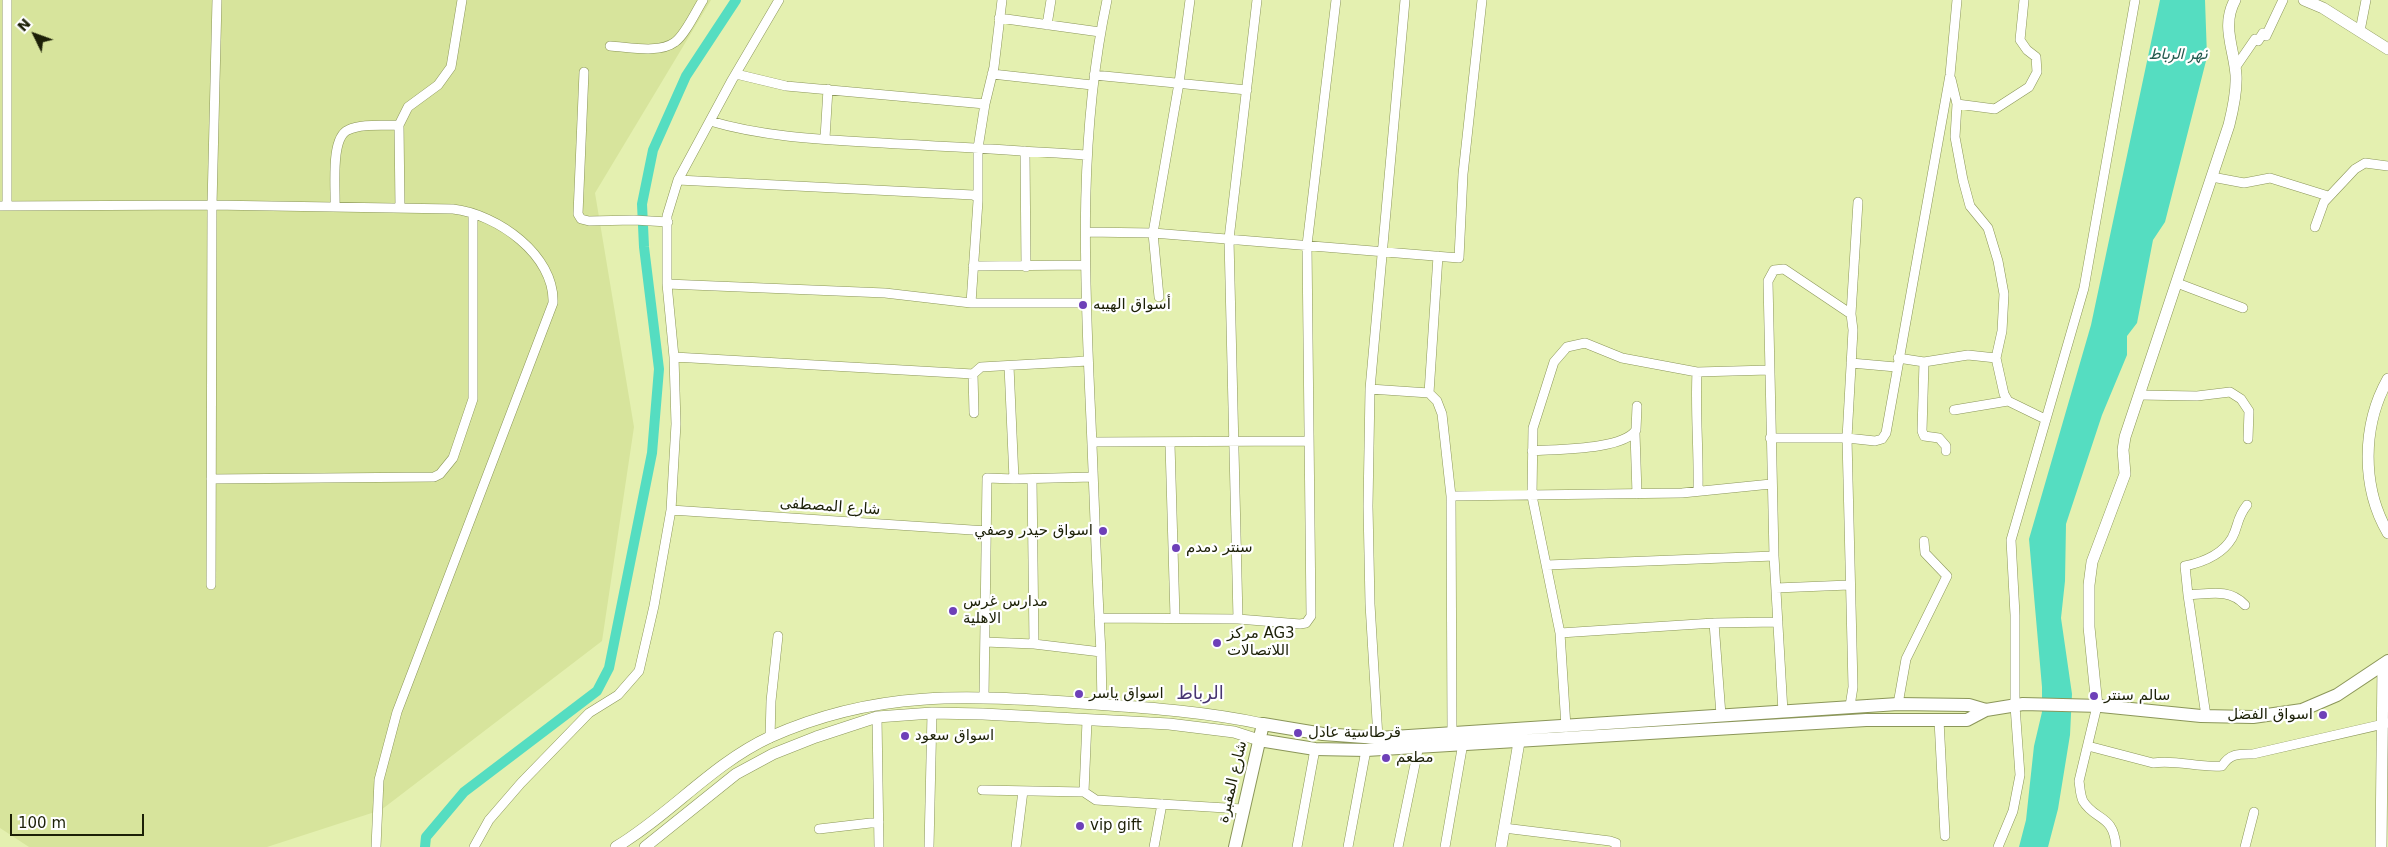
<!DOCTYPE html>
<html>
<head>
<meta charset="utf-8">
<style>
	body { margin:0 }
	#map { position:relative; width:2388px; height:847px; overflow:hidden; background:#e4f0b0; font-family:"DejaVu Sans",sans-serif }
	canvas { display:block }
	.north { position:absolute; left:10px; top:10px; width:50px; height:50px; -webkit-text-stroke:4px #fff; paint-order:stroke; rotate:312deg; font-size:14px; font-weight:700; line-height:20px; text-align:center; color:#1c2007 }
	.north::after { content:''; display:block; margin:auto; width:18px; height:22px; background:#1c2007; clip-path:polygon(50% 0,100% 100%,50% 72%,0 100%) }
	.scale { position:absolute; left:10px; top:814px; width:134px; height:22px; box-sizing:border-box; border:2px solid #1c2007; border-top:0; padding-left:6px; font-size:15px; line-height:18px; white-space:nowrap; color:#1c2007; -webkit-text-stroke:4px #fff; paint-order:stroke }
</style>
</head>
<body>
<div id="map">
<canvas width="2388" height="847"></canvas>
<div class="north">N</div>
<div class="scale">100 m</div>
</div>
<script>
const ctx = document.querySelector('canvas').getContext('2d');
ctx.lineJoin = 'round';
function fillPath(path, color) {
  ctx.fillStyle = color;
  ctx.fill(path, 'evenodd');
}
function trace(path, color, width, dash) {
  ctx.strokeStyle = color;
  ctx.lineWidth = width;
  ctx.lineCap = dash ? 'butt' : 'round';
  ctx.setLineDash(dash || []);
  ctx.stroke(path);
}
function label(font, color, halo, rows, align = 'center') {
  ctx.font = font + ' "DejaVu Sans",Vazirmatn,sans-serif';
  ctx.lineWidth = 4.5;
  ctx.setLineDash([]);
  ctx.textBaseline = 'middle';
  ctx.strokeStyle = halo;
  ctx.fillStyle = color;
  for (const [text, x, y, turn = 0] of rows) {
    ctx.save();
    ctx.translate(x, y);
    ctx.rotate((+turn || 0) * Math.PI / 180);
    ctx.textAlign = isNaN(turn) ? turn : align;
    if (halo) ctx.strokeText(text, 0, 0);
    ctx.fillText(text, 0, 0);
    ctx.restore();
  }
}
fillPath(new Path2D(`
	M0,0H711L595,193L634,427L602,641L381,810L267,847H29L0,828Z`), '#d7e49c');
fillPath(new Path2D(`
	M2160,0H2205L2207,57L2165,222L2153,240L2137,323L2127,336V355L2102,415L2066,524L2065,581L2061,618L2072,694L2070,735L2058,809L2048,847H2019L2026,820L2034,746L2042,712V687L2029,539L2091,325Z`), '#55ddc1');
trace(new Path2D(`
	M425,847L426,837L464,792L597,691L609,668L652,453L659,369L644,247L642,204L653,150L686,76L736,0`), '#55ddc1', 10);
const minor = new Path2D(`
	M7,0V206
	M999,18L1100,32
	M1047,25L1051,0
	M2360,31L2366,0
	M610,46C629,47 659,54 675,42C685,35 696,11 703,0
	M2235,68L2255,39L2258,41L2263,33L2266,36L2283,0
	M584,72L578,214L581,219L589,221L634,220L668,222
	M736,74L786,86L985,104
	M992,74L1092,85
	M1094,75L1247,90
	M1951,79L1957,104L1955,137L1963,180L1970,206L1988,228L1998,261L2004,294L2002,331L1996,358L2004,394L2008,401L2045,419
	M1957,104L1995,109L2029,87L2037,72L2036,57L2027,50L2020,40L2024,0
	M710,121C770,139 837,140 899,144C961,147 1024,151 1086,155
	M825,138L828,89
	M1025,151L1026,267
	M2212,177L2244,183L2270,178L2328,196
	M678,180L973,195L977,197
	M0,206L212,205L453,209C497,214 555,255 553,303L397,712L379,780L376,847
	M335,207C336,189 330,138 348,130C362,123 384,126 399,125
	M400,208L399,125L408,107L438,85L451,67L462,0
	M2315,227L2324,202L2355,169L2365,163L2388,166
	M1086,232L1153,233L1459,258L1463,174L1482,0
	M973,266L1085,265
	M2177,283L2243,308
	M667,284L885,293L971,303H1086
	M1159,297L1153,233L1179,83L1190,0
	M971,303L978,201V148L985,104L994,67L1002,0
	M1851,314L1858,202
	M674,357L973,374
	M1898,358L1924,362L1968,355L1996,358
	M1924,362L1922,431L1924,436L1939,438L1946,446V451
	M1851,363L1896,367
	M1009,366L1014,479
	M1697,372C1695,412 1699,451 1698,491
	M1370,389L1429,393L1437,401L1442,414L1451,496L1452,733
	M1429,393L1438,256
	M2139,395L2197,396L2230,392L2241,399L2249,411L2248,439
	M1954,410L2008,401
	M974,413L973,374L981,367L1088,361
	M1635,433L1637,494
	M1770,438H1847L1875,441L1882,439L1886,433L1950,75L1957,0
	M1092,442L1309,441
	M1170,444L1175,617
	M1532,451C1556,449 1623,450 1636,430L1637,406
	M211,479L434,477L440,474L453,458L473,399V214
	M1032,479L1034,644
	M1451,496L1682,493L1771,484
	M671,510L987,531
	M1547,565L1774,556
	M211,585L212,205L217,0
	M1776,588L1849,585
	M2188,595L2185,566C2204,562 2222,555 2232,538C2239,525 2236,519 2247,505
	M1099,618L1238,619L1300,624L1306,623L1311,616L1307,245L1336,0
	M1238,619L1229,239L1257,0
	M1714,623L1721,715
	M1560,633L1714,623L1778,622
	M985,642L1034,644L1101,652
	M984,696L987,478L1014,479L1093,477
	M1898,704L1906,659L1947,576L1925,553L1924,541
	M1102,705L1101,652C1096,567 1094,483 1090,399C1084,265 1079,132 1107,0
	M2097,706L2079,781C2080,787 2080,795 2083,801C2095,821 2114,814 2116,847
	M1783,712L1774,556L1768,281L1774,270L1784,269L1851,314L1853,330L1847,438L1853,687L1850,706
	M2206,716L2188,595C2210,594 2229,588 2245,605
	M877,717L879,847
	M1939,720L1945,836
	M1566,727L1560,633L1532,496L1533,428L1554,362L1567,347L1585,343L1622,358L1697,372L1769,370
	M770,738L771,701L778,636
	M1378,738L1370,604L1368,506L1370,389L1405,0
	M2088,746L2153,763C2175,759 2199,768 2222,766C2230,753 2239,754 2253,754L2388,723
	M982,790L1084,792L1096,800L1242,809
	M1084,792L1087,721
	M1504,828L1610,841L1616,843V847
	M819,829L879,822
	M474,847L489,820L521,783L589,713L618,695L639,671L654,606L671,510L676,424L674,357L667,284V216L678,180L732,80L779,0
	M929,847L932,713
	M1016,847L1023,791
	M1154,847L1162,804
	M1297,847L1315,749
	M1348,847L1366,750
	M1398,847L1419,745
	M1445,847L1463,743
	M1998,847L2013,811L2020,775L2015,706V615L2011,540L2084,288L2135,0
	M2245,847L2254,812`);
const tertiary = new Path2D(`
	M2304,0L2323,8L2388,49
	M2388,379C2362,425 2361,487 2388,533
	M2097,706L2089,627V585L2092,562L2125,474L2123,450L2125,437L2229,125C2233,109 2237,92 2236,75C2234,48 2221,26 2235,0
	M616,847C671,814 712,764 770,737C881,687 976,696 1094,704C1150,708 1207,712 1263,724
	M645,847L736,774L773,754L816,737L877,717L932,713L983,714L1169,724L1234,732L1259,740
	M1501,847L1519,742
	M2381,847L2383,664`);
const secondary = new Path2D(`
	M1259,740L1315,749L1366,750L1866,720H1967L1986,710L2023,704L2101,706L2201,716L2253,717L2302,710L2337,695L2388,661
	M1235,847L1263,724L1323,734L1378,738L1898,704L1969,705L1986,710`);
trace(minor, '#8b9659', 10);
trace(tertiary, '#8b9659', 12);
trace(secondary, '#8b9659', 14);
trace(minor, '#fff', 9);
trace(tertiary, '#fff', 11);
trace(secondary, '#fff', 12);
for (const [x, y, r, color] of [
	[1083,305,5,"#6e40b8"],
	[1103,531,5,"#6e40b8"],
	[1176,548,5,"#6e40b8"],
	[953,611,5,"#6e40b8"],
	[1217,643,5,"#6e40b8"],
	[1079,694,5,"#6e40b8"],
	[2094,696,5,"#6e40b8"],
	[2323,715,5,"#6e40b8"],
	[1298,733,5,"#6e40b8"],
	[905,736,5,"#6e40b8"],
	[1386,758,5,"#6e40b8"],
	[1080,826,5,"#6e40b8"]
]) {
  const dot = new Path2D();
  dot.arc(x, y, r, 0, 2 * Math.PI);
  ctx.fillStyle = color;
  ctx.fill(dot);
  trace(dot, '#fff', 2);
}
label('15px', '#1c2007', '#fff', [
	["أسواق الهيبه",1093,305],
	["اسواق حيدر وصفي",1093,531,"right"],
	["سنتر دمدم",1186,548],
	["مدارس غرس",963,602],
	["الاهلية",963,619],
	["مركز AG3",1227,634],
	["اللاتصالات",1227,651],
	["اسواق ياسر",1089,694],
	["سالم سنتر",2104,696],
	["اسواق الفضل",2313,715,"right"],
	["قرطاسية عادل",1308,733],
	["اسواق سعود",915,736],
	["مطعم",1396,758],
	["vip gift",1090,826]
], 'left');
label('15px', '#1c2007', '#fff', [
	["شارع المصطفى",830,507,4],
	["شارع المقبرة",1233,782,-77]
]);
label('italic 16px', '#225a4e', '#fff', [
	["نهر الرباط",2178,55]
]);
label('18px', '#483571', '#fff', [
	["الرباط",1200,694]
]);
</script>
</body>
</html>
